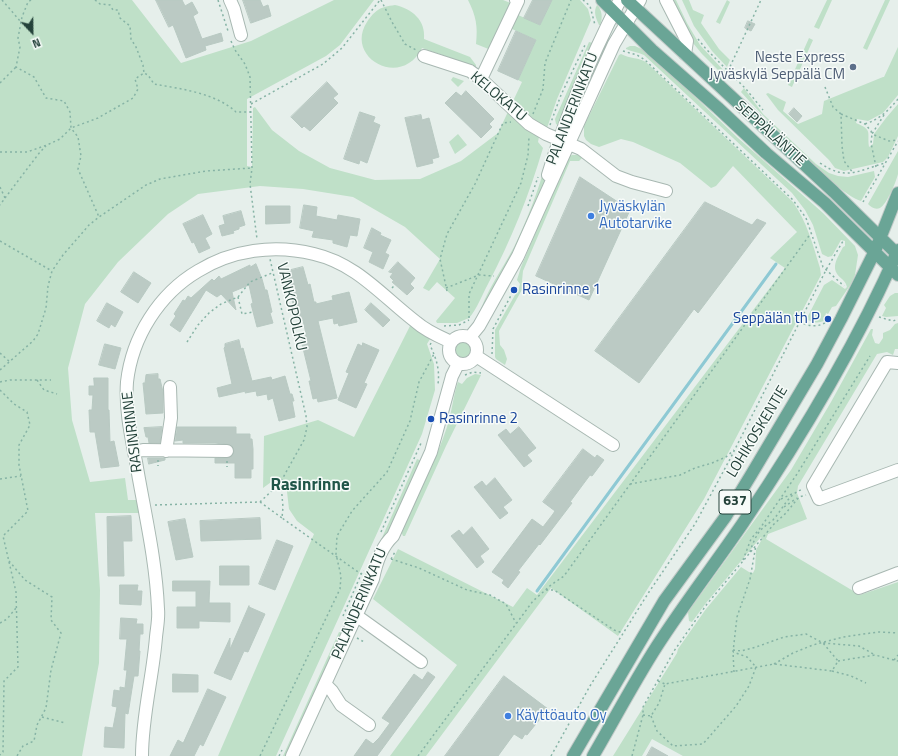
<!DOCTYPE html>
<html>
<head>
<meta charset="utf-8">
<style>
	body { margin:0 }
	#map { position:relative; width:898px; height:756px; overflow:hidden; background:#e6efeb; font-family:"Titillium Web",sans-serif }
	canvas { display:block }
	.north { position:absolute; left:12px; top:12px; width:40px; height:40px; -webkit-text-stroke:3px #f7fbf9; paint-order:stroke; rotate:158deg; font-size:11px; font-weight:700; line-height:16px; text-align:center; color:#24423a }
	.north::after { content:''; display:block; margin:auto; width:14px; height:18px; background:#24423a; clip-path:polygon(50% 0,100% 100%,50% 72%,0 100%) }
</style>
</head>
<body>
<div id="map">
<canvas width="898" height="756"></canvas>
<div class="north">N</div>
</div>
<script>
const ctx = document.querySelector('canvas').getContext('2d');
ctx.lineJoin = 'round';
function fillPath(path, color) {
  ctx.fillStyle = color;
  ctx.fill(path, 'evenodd');
}
function trace(path, color, width, dash) {
  ctx.strokeStyle = color;
  ctx.lineWidth = width;
  ctx.lineCap = dash ? 'butt' : 'round';
  ctx.setLineDash(dash || []);
  ctx.stroke(path);
}
function label(font, color, halo, rows, align = 'center') {
  ctx.font = font + ' "Titillium Web",sans-serif';
  ctx.lineWidth = 3;
  ctx.setLineDash([]);
  ctx.textBaseline = 'middle';
  ctx.strokeStyle = halo;
  ctx.fillStyle = color;
  for (const [text, x, y, turn = 0] of rows) {
    ctx.save();
    ctx.translate(x, y);
    ctx.rotate((+turn || 0) * Math.PI / 180);
    ctx.textAlign = isNaN(turn) ? turn : align;
    if (halo) ctx.strokeText(text, 0, 0);
    ctx.fillText(text, 0, 0);
    ctx.restore();
  }
}
fillPath(new Path2D(`
	M0,0H132L181,63L251,41L334,0H374L340,45L326,56L247,99V166L252,167L253,108L255,107L272,130L299,151L330,168L375,180L420,179L461,161L498,133L522,82L518,80L536,40L510,28L516,14L540,25L552,0H580L588,9L591,20L557,99L547,128L541,126L538,142L543,148C529,196 511,240 488,284C482,295 477,309 469,318L457,323H437L436,321L455,298L437,282L429,291L423,288L440,259L405,227L353,197L303,189L260,186L198,194L168,214L118,262L85,304L68,368L72,420L90,482L125,478L128,500H137L141,513H95L100,590L99,663L82,756H0Z
	M468,0H503L513,4L491,50L476,44C478,26 476,16 468,0Z
	M673,0H676L687,23L700,45L726,73L724,76L702,54L693,43Z
	M682,0H689L693,10L704,15L701,23L719,49L730,60L727,67L712,51L694,26Z
	M727,0L730,2L720,24L716,22Z
	M827,0H832L819,29L814,27Z
	M885,0H890L867,50L863,48Z
	M395,5C412,9 426,20 424,39L470,57L476,65V67L422,48C401,90 344,57 367,22C375,10 380,7 395,5Z
	M597,5C602,9 603,19 600,25H599C596,18 593,12 597,5Z
	M809,38L813,40L792,87L788,85Z
	M589,42L593,43L559,124L558,125L556,124L555,119Z
	M630,46H635L648,52L738,138L823,213L855,246L858,255L855,275L851,284L836,306L832,307L828,314L826,313L824,321C819,323 813,323 808,320L807,318L824,285L832,280L845,289L847,287C846,283 845,282 842,279C829,269 837,259 843,247L845,246V241L841,240L832,256L828,257L822,254L813,225L805,210L792,193L644,55C638,52 632,52 626,49V48Z
	M898,47V95L883,113L868,121L857,119L856,123C873,130 867,132 869,147L873,144L874,134L886,118L898,104V136L888,157L883,162L844,171L835,168L829,160L778,110L766,94L768,93L786,102L783,111L798,124L822,114L824,101L883,77H884Z
	M621,54C630,59 639,57 647,63L793,202C807,222 813,245 820,268L821,275L704,499L618,636L551,588L426,756H390L457,665L373,599L398,549L513,607L527,588L537,595L785,268L770,258L797,232L733,166L716,186L711,188L680,163L633,142L621,139L599,147L591,144L586,140L584,136V126L619,55Z
	M453,77L464,81L458,87L451,80Z
	M744,88L763,114L816,164L829,173L838,176L848,177L874,171L875,177L861,201C847,197 829,178 818,168C791,143 765,119 741,92Z
	M458,134L467,145L455,154L449,142Z
	M898,151C898,158 898,167 898,174C896,182 887,204 880,208C875,210 871,207 868,204Z
	M572,155H578L582,158L579,161H570L523,271L522,281L524,286L499,331L500,345L504,350L507,359L505,365L496,359L495,357V330L519,288L520,284L517,280L521,267L567,158Z
	M548,159L547,174L530,223L478,318C485,292 502,270 514,247C527,220 539,190 546,161Z
	M895,293H898V316L886,317L882,316L886,308L884,305L890,296Z
	M898,323V349H895L893,355L887,352L877,354L798,486L797,493L807,519L768,534L766,539L860,595L898,582V756H683L652,739L642,756H613L677,653L678,649L706,609L741,567L749,572L753,573L755,569L756,550L762,539L761,537L706,603L692,622L689,621L688,612L791,470L831,402L871,329H873L872,335L875,343L879,344L883,338V333L890,330L895,324Z
	M411,324L430,339L427,344L434,364L435,390L422,434L276,756H218L314,534L297,521L289,509L286,483L278,477L263,488L264,436L318,420L354,437Z
	M455 350a8 8 0 1 1 16 0a8 8 0 1 1-16 0Z
	M475,374L481,375L446,446L405,536H403L401,531C417,497 435,463 447,427C452,412 453,396 458,382L462,384L467,378Z
	M417,459L422,461L388,535L383,541L381,540Z
	M370,563L372,565L370,573L346,627L343,624Z
	M339,632L343,633L288,756H283Z`), '#bfe0c8');
trace(new Path2D(`
	M537,591L776,264`), '#8ec9d4', 3);
const building = new Path2D(`
	M156,0H182L185,6L192,2L198,13L193,16L202,39L221,33L223,41L205,46L206,50L186,58L173,25L169,27Z
	M243,0H260L263,7L268,5L271,16L251,23Z
	M533,0H552L540,25L524,18Z
	M748,21L755,24L751,31L745,28Z
	M516,31L536,40L518,80L498,71Z
	M327,82L338,94L333,98L338,103L310,131L304,126L302,128L291,117Z
	M466,91L494,119L489,124L492,127L481,138L445,103L456,92L461,96Z
	M794,108L802,116L797,122L789,114Z
	M360,112L375,117L373,122L380,125L367,163L360,160L359,164L344,159Z
	M421,115L422,120L429,118L439,157L432,159L433,163L417,167L405,118Z
	M580,177L630,210L589,300L536,276Z
	M705,202L752,225L757,219L766,223L698,313L694,309L639,383L595,351Z
	M304,205L317,207L316,216L337,220L338,215L360,219L357,236L350,235L347,247L333,243V240L312,237L314,231L300,228Z
	M266,206H290V223L266,224Z
	M241,211L245,225L239,227V229L233,231L234,233L222,236L219,226L225,224L223,216Z
	M203,215L212,234L205,238L210,248L199,253L194,242L192,243L183,224Z
	M372,228L381,233L380,235L391,240L385,253L389,255L383,269L369,262L373,252L364,248Z
	M398,262L415,278L410,284L414,288L407,295L392,282L394,281L390,277L393,273L389,272Z
	M256,264L262,279L265,290H267L272,312L270,313L273,323L257,327L251,304L253,303L249,285L232,292L236,310L221,294L217,297L206,290L180,332L170,325L176,316L174,314L183,300L185,301L188,296L191,298L212,279L214,281L219,276L221,279L250,265V267Z
	M303,267L308,285L310,284L314,302H316V304L333,300L332,296L349,292L357,322L339,326L338,323L334,324L333,318L318,321L337,398L318,402L317,398L313,399L309,381H311L301,340L306,339L305,335L306,334L303,320L299,321L295,303L293,304L289,286L286,287L284,278L289,277L287,271Z
	M134,272L151,283L138,303L121,292Z
	M107,303L123,312L115,327L111,324L109,328L97,321Z
	M371,303L390,320L383,327L365,310Z
	M239,340L241,349L243,348L252,381L271,377L272,380L285,376L290,394H292L294,401H292L295,417L279,421L273,398L268,400L267,394L257,396L256,391L245,393L246,391L219,397L217,388L232,384L224,348L225,347V344Z
	M363,343L379,350L364,383L367,384L356,408L338,400L349,373L346,372L358,344L362,346Z
	M105,344L121,348L115,369L99,365Z
	M158,374V379H160L163,392V413L146,414L143,383H145L146,375Z
	M94,378H108V410H109L110,442L114,441L119,466L101,468L95,432H90L89,410H92L93,395H89V386H94Z
	M162,427L160,443H149L148,437H146L144,428Z
	M177,427H236V434H250V439H252L253,449V469H251V478H235V463H215V458H227L233,455L234,451L231,445L215,443H183V440L175,441Z
	M519,427L536,448L527,455L532,461L524,467L498,435L506,429L510,434Z
	M583,449L595,458L597,455L604,460L592,476L590,475L570,502L572,503L540,545L539,544L518,571L520,572L508,588L502,583L504,580L492,572L532,519L543,527L553,514L555,511L543,502Z
	M148,458H165V460L149,464Z
	M495,478L512,500L503,507L508,513L500,519L474,487L482,481L486,486Z
	M131,516L132,541H123L124,576H108L107,517Z
	M260,518L261,539L201,541L200,521Z
	M185,519L193,557L176,560L168,522Z
	M472,527L489,549L480,556L484,562L477,568L451,536L459,530L463,535Z
	M277,540L293,546L275,590L259,584Z
	M220,566H249V585H220Z
	M173,581H210L209,603H230V622L199,621V628H177V607H196V591H173Z
	M120,585H138L137,591H142L141,605L120,604Z
	M249,606V608V607L265,614L248,652L244,651L231,680L214,673L230,638V649Z
	M121,618L137,619L136,624H143V634H140L139,651H140L138,676H134L128,714L125,713L124,748L104,747L105,727L113,728L117,707L112,706L114,690L120,691V687L125,688L127,670H124L127,639H120Z
	M428,672L435,677L377,756H354L366,739L373,744L379,738L390,723L382,718L414,674L422,680Z
	M173,674L198,675V692H173Z
	M504,676L548,709L527,735L525,734L522,739L514,734L498,756H445Z
	M208,689L226,697L203,746L200,744L194,756H170L178,740L183,743Z
	M652,747L668,756H647Z`);
fillPath(building, '#bbcac4');
trace(building, '#b8c9c2', 1);
const minor = new Path2D(`
	M230,0L234,9L241,35
	M666,0L687,41L685,54
	M424,56L470,71L481,79L529,124L546,134L581,149L616,176L632,182L666,191
	M481,79L518,1L516,0
	M548,175C566,114 591,57 620,0
	M449 350a14 14 0 1 1 28 0a14 14 0 1 1-28 0Z
	M470,337L479,326L518,256L539,209L614,44L640,0
	M476,356L613,445
	M898,363L887,362L813,486L819,499L898,470
	M166,451L171,418L170,387
	M134,452L143,450L227,451
	M859,588L898,573
	M357,616L421,662
	M325,684L332,691L341,705L369,725
	M142,756C142,716 153,676 156,637C157,627 159,618 158,609C156,559 144,510 136,462C131,436 125,409 127,382C132,337 159,294 198,271C232,250 274,244 314,254C357,264 382,296 416,322C426,331 438,336 451,342
	M292,756L373,579C376,563 381,547 393,536L431,452L452,376L458,364`);
const major = new Path2D(`
	M602,0L652,50L718,108L766,153L825,203L898,275
	M627,0L834,192L898,255
	M573,756L664,601L726,516L751,475L817,364L841,319L875,251L898,193
	M593,756C614,720 634,682 657,646C684,604 715,564 743,523C801,437 857,344 898,250`);
trace(minor, '#a8b8b2', 14);
trace(major, '#c2cac8', 14);
trace(new Path2D(`
	M2,0L21,22
	M31,0L28,2L22,17L18,38L20,47L16,67L34,77L46,98L64,101L70,112L71,128L78,137L81,156L78,169L99,217
	M95,0L100,4L110,5L113,10H118L120,18L130,26L131,39L136,47L143,65L144,73
	M218,0L228,31
	M381,0L392,22L405,44L416,50
	M583,0L590,6L595,25
	M698,39L706,49L746,89L763,110
	M231,41L235,50L245,64L250,77L252,168L250,184L257,239
	M623,51L637,55L645,60L793,200L806,218L823,267L844,286
	M728,71L761,0
	M0,83L16,67
	M825,87L833,107L841,114L842,146L844,161L853,173
	M251,104L323,64L342,48L380,0
	M533,114L543,89L545,63L571,0
	M841,114L865,124L871,131L872,134L871,143L876,167
	M884,115L872,134L889,141L898,140
	M865,124C880,119 888,111 898,99
	M550,125L561,95L586,43
	M0,152H27L47,145L60,139L71,128L98,118L133,98L138,89L135,79L144,73L148,75L154,84C181,89 216,93 236,112H251
	M820,163C846,181 857,171 885,163
	M0,187L5,198L0,205
	M5,198L40,152L46,146
	M863,202L898,141
	M528,206L538,177
	M0,241L52,271
	M392,288L395,285
	M446,288L479,275L494,276
	M447,291L440,259L447,234L475,184L503,123L511,122
	M238,297L242,314L253,312
	M879,317L893,321L898,319
	M469,318V294L521,183L528,155L529,137
	M799,322C808,326 818,328 826,322
	M444,326L459,325L469,320
	M187,342L198,325L209,313L221,304L238,297L250,282L272,273
	M431,343L430,345C436,358 440,369 438,384
	M0,353L10,362
	M492,354L493,329L515,288
	M0,370L33,341L38,334L46,308L48,286L52,271L63,255L89,225L99,217L146,185L160,179L206,171L252,168
	M465,375L473,372L481,373
	M37,380L44,390L57,394
	M0,382L10,380H51
	M0,390L14,404L27,412L30,425L19,445V465L28,511L3,536L16,592L18,667L4,681L3,752L0,755
	M158,460V466
	M227,461V467
	M0,479L21,476
	M281,484L283,507L282,518L361,574
	M630,484L680,475L695,468L712,463L726,457L734,450
	M781,499L794,493
	M260,502L280,483L304,440L307,427L306,416L270,259
	M155,505L260,502L282,518
	M784,507L797,498
	M381,532L422,441
	M750,552C752,545 755,538 759,532C763,527 768,524 773,520C783,509 788,494 803,489
	M391,559L419,568L467,590L490,595L506,604L516,623
	M391,559L395,552
	M743,560L751,539L761,527L797,474L870,356
	M9,561L25,580L52,597L51,620L61,633L51,670L46,708L37,725L34,741L23,746L17,756
	M546,590H554L614,630L623,633
	M343,616L363,570
	M0,623L7,619L16,608
	M357,638L364,642
	M733,650L741,651L756,647L784,637L806,634L823,643L859,646L875,655
	M894,660L898,655
	M838,661L875,655L898,661
	M774,664L793,653L813,645L843,637L878,632L898,633
	M832,671L851,676L866,683
	M734,672L733,652L737,617L750,579L756,545
	M658,681L665,684
	M643,715L651,716L659,703L665,684L774,664L832,671L838,661L823,643
	M651,716L657,731L673,746L703,744L736,706L749,686L756,667L747,657L733,652
	M42,717L65,723
	M260,756L340,589L341,576L336,554L337,536L352,511L387,472L410,421L419,382L434,354
	M279,756L282,750
	M418,756L533,601L551,585L564,576L811,233
	M551,756L590,686L649,592L695,524L730,459L826,270L843,241
	M632,756L643,715V707L674,651L707,604L774,524L786,513L799,497L806,495`), '#86b3a5', 1.5, [2, 3]);
trace(minor, '#fff', 12);
trace(major, '#6aa596', 12);
for (const [x, y, r, color] of [
	[853,67,4,"#5c6f8a"],
	[591,216,4,"#3f7fe0"],
	[514,290,4,"#1a4fb4"],
	[828,319,4,"#1a4fb4"],
	[431,419,4,"#1a4fb4"],
	[508,716,4,"#3f7fe0"]
]) {
  const dot = new Path2D();
  dot.arc(x, y, r, 0, 2 * Math.PI);
  ctx.fillStyle = color;
  ctx.fill(dot);
  trace(dot, '#f7fbf9', 1.5);
}
for (const [x, y, w] of [
	[735,502,32]
]) {
  const box = new Path2D();
  box.roundRect(x - w / 2, y - 12, w, 24, 3);
  ctx.fillStyle = '#f7fbf9';
  ctx.fill(box);
  trace(box, '#24423a', 1);
}
label('bold 14px', '#24423a', null, [
	["637",735,502]
]);
label('15px', '#4e5e75', '#f7fbf9', [
	["Neste Express",845,58],
	["Jyväskylä Seppälä CM",845,75]
], 'right');
label('15px', '#24423a', '#f7fbf9', [
	["KELOKATU",498,97,40],
	["PALANDERINKATU",573,109,-69],
	["SEPPÄLÄNTIE",770,134,42],
	["VANKOPOLKU",291,307,77],
	["RASINRINNE",133,432,-97],
	["LOHIKOSKENTIE",758,432,-59],
	["PALANDERINKATU",360,604,-67]
]);
label('15px', '#366cbe', '#f7fbf9', [
	["Jyväskylän",599,207],
	["Autotarvike",599,224],
	["Käyttöauto Oy",516,716]
], 'left');
label('15px', '#164399', '#f7fbf9', [
	["Rasinrinne 1",522,290],
	["Seppälän th P",820,319,"right"],
	["Rasinrinne 2",439,419]
], 'left');
label('bold 17px', '#1f5548', '#f7fbf9', [
	["Rasinrinne",310,486]
]);
</script>
</body>
</html>
